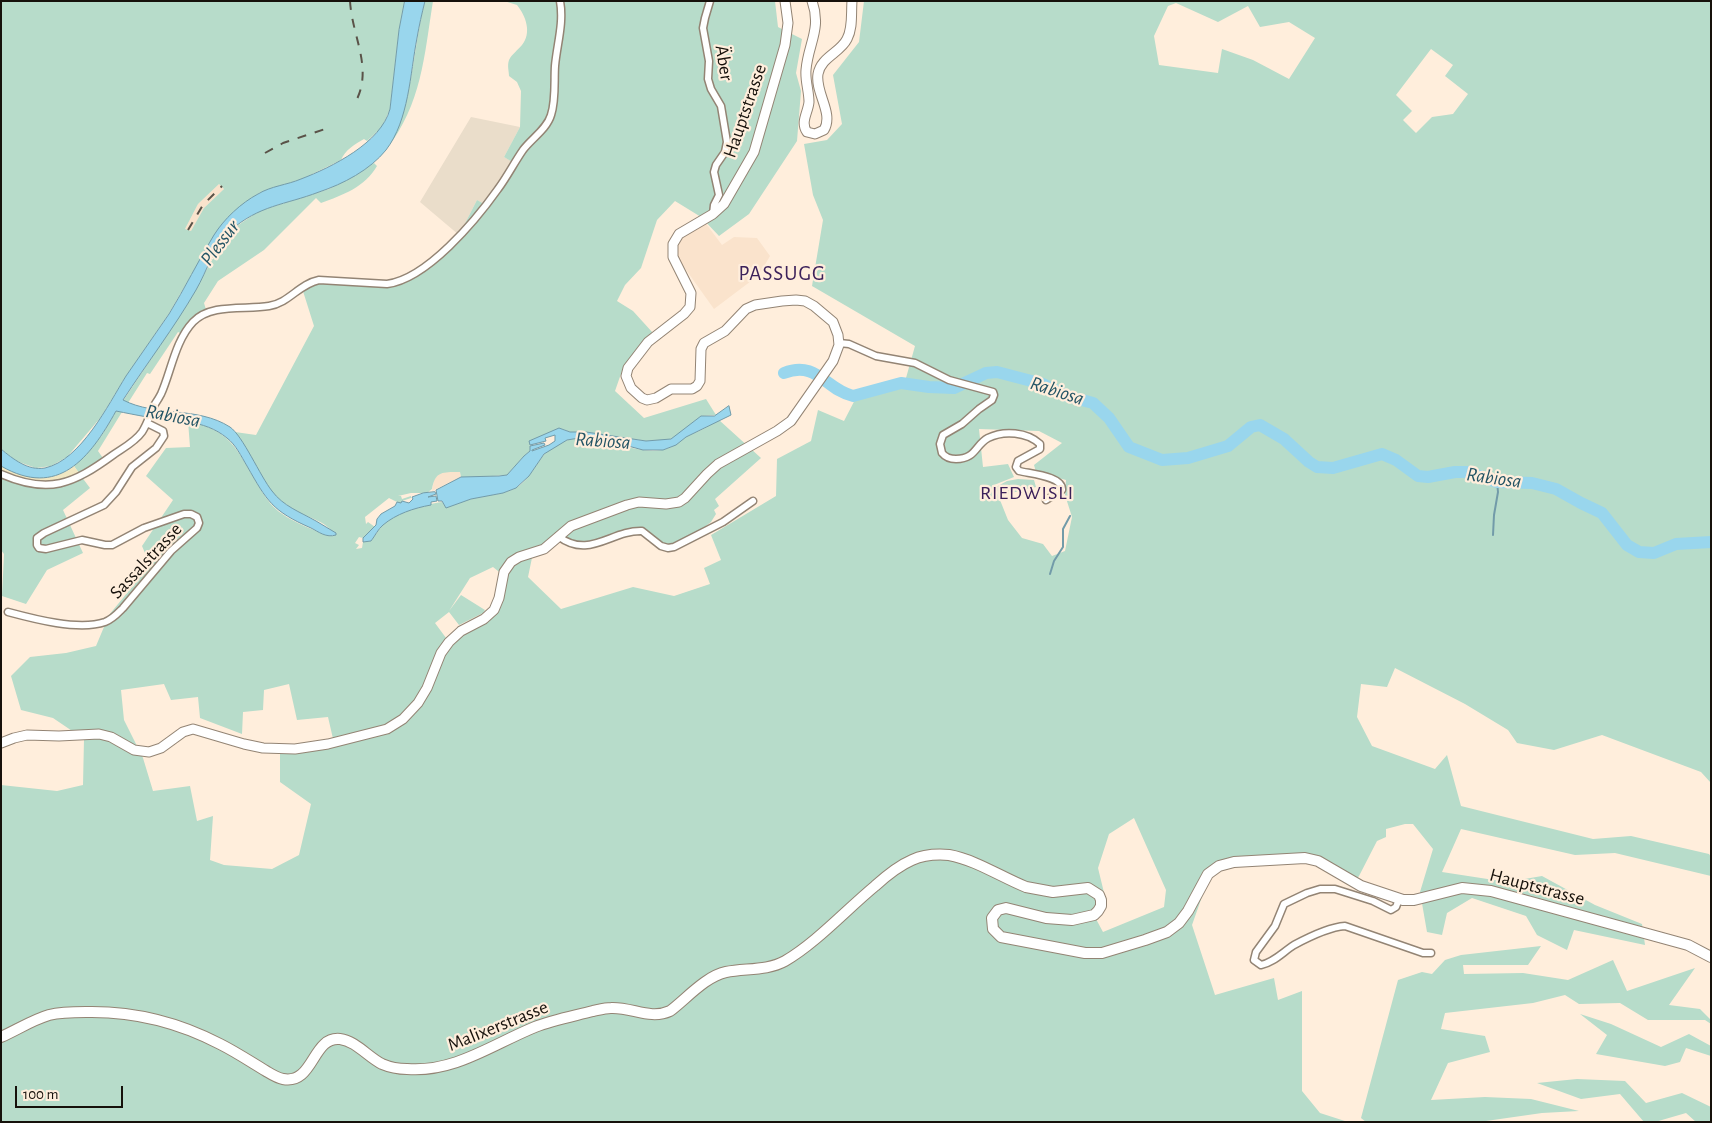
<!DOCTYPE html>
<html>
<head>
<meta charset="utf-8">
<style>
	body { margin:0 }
	#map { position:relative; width:1712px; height:1123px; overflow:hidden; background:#ffeedc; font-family:"Alegreya Sans",sans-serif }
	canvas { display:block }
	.frame { position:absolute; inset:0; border:2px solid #16110b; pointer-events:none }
	.scale { position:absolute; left:15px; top:1086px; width:108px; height:22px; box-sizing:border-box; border:2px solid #16110b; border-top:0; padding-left:6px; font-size:15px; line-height:18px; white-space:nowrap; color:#16110b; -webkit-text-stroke:4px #ffeedc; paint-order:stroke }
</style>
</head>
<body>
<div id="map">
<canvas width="1712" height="1123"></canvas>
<div class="frame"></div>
<div class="scale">100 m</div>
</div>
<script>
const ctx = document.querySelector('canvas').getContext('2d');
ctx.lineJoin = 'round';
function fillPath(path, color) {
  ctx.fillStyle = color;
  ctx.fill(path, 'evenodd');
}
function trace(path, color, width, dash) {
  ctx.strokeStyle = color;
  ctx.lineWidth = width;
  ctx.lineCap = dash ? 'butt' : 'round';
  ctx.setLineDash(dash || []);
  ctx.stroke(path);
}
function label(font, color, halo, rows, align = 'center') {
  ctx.font = font + ' "Alegreya Sans",sans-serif';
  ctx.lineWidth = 4.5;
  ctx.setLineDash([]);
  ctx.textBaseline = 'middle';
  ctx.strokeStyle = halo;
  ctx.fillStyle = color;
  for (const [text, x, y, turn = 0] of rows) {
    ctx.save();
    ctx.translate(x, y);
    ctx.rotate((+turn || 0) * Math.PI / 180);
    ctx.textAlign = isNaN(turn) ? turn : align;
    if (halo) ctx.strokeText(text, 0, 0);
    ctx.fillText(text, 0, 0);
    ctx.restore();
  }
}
fillPath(new Path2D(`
	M471,117L520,127L504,157L515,163L486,205L477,200L459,235L420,202Z`), '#eaddca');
fillPath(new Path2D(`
	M219,184L224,189L204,208L191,232L185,229L198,204Z
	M704,221L722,245L734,237L757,238L770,256L759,275L714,309L674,253L677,240Z
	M444,472H460L461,477L432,491L434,480L438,475Z`), '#fae3cc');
fillPath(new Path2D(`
	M1,1H405L399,30L390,109L382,127L367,141L364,139C355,144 345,150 341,160L302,179L259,193L229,217L217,231L168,315L126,376L101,417L67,457L51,466L36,468L16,461L1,449ZM219,184L224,189L204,208L191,231L185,229L198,204Z
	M425,1H433C424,57 422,103 386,150C414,106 412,50 425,1Z
	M504,1H775L778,27L802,39L796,73L801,91L797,141L749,214L719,236L701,217L675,201L657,220L641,268L625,285L617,301L633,311L653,333L644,342L623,368L615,391L644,418L706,399L716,415L701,416L676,437L667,440L646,441L586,432H570L562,429L530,441V451L524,456L507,475L464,478L461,477L460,472C443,472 435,471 432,489L427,493H411L398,496H401L402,499L411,496V498L402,501L401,504L389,498L365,517L366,524L368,522L375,527L363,538L359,537L355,543L359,545L356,549L362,548L363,542L371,541C375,536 378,530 382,526C397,511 423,505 442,502L446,507C454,505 463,501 471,499C487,494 504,496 519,486C539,471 538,448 568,440C598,432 632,455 662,450C672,448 677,443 685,437C689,435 694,433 699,431C706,428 712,423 719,420L761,458L715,499L719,506L714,510L716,514L711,522L702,529L670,548L642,531L588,545L558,536L533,553L528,577L561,609L633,587L674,596L710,584L704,568L721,560L711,535L776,496L777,459L811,441L818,410L844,421L859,392L906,378L915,346L812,286L823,220L813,195L804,144L827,140L842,124L833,75L859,42L864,1H1711V783L1701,772L1602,735L1554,750L1517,743L1508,730L1465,704L1395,668L1387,687L1361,684L1357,717L1372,746L1435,769L1447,755L1461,806L1593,839L1631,836L1709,854L1711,857V876L1615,853L1575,855L1461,829L1442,872L1507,882L1542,876L1595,905L1642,924L1645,945L1574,930L1567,950L1537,935L1526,916L1472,898L1447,913L1442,935L1427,932L1420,892L1433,849L1413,824H1405L1386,829V837L1377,841L1359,876L1351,886L1314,863H1232L1210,874L1192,925L1215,995L1274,978L1278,1000L1302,991V1091L1320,1113L1348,1122H1V785L57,791L83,785L84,739L53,718L21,710L11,676L30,657L66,653L96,646L109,615L150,565L142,546L173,500L146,476L166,448L190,447L188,421C229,430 236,447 255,480C260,488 264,496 270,503C280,515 295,522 309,528C318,531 325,537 334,536C330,522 308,518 296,511C291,508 285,504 280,500C259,483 251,453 235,432L256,435L314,326L302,288L312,282L387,284L409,277L458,237L477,200L486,205L514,163L504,157L520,127L521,91L517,82L509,76C509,71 507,66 509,60C512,54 518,50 522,45C532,33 526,16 517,5ZM1176,3L1218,22L1248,6L1260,27L1289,22L1315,38L1289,79L1253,60L1222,49L1218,73L1159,65L1154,36L1168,6ZM1431,49L1453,65L1445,76L1468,94L1453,114L1432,117L1416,133L1403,120L1412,111L1396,95ZM979,429L1039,431L1062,443L1034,465L1036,472L1066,480L1065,495L1072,517L1065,551L1052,556L1043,544L1022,538L1008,520L994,485L1014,477L1008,464L983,467ZM493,567L503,575L487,617L449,642L435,623L449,612L459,625L483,613L485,610L461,595L449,611L470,578ZM164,684L171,700L198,697L200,718L242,734L243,712L263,710L264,690L289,684L297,720L328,717L334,743L280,749V782L311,804L299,855L272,869L224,865L210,860L213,816L197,821L190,786L153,791L143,758L124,720L121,690ZM1134,818L1166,890L1164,907L1103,932L1096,919L1107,905L1098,868L1109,834Z
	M374,163L377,166C365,187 343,195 321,203L316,198L264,250L218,281L204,303L207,313L184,335L178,332L150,374L147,373L128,403L123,401L186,306L220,246L231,230L259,211L329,189L359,173Z
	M116,411L122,412L98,451L105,461L81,476L90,488L63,510L83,553L47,570L26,604L2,596L4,554L1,550V474L81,476L74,466L102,435Z
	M1018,479L1034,480L1036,487L999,496L996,487L1007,481Z
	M1541,946L1528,965H1463L1464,974L1523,973L1568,980L1613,960L1627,991L1695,968L1669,1005L1700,1009L1711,1020V1024L1705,1020H1648L1620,1003L1579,1004L1565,995L1533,1003L1445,1013L1441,1029L1485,1036L1490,1052L1448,1063L1431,1100L1485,1097L1531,1099L1579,1111L1542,1113L1479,1122H1366L1361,1118L1398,980L1422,972L1432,974L1445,960L1461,955Z
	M1580,1014L1611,1024L1661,1047L1689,1034L1711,1046V1056L1686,1048L1680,1062L1665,1066L1596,1054L1607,1035Z
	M1577,1079L1625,1081L1646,1103L1682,1093L1711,1107V1122H1696L1686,1113L1655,1122H1644L1620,1094L1581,1099L1537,1083Z`), '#b7dcca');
fillPath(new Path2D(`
	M1,466C24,478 53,483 74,466L81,476L48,485L1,474Z`), '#f1e7c2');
const water = new Path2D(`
	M405,1H425C422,13 419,26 417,38C410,74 409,120 386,150C370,170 343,184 319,192C285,205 259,205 230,231C214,246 207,271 196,290C174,328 147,363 123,400C156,417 197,406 230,427C243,436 260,476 272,491C283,506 300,512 316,521C323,525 329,529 336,533V535C326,538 319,532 311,528C272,511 267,501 247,466C241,456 236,445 227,438C204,419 174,421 147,417C136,415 126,413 116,411C90,458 58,499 1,466V449C13,459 28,471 45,468C81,460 108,405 126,376C140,355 155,335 169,314C185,288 198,261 214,235C224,219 241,203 258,194C271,186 287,185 301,179C332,167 381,143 390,109L399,30Z
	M729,406L731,415L686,437L676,445L663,450H643L617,443L579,438L567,440L544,454L529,476L516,488L503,493L471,499L446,508L442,501H438L436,490L461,477L499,476L507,475L524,456L530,451V446L544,443L545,445L532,450V451L549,445L555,441V435L545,438L546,441L530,445L529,441L559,428L570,432H586L646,441L671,439L701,416H714Z
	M435,492L436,494L428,497L436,496L437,501L431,502V505C414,508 396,514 383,525C378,529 375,536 371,541L363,542V538L376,525L377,519L381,514L395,506L397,502L401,503L402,501L409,503L413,499L412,497L423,493Z`);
fillPath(water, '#99d6ed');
trace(water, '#729ba9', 1);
trace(new Path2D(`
	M1493,535L1494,515L1498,492L1497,482
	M1050,574L1054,561L1063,547V529L1070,516`), '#729ba9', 2);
trace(new Path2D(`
	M784,373C817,360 826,390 853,396L901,383L929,387L954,388L986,373L997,372L1043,384L1067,396L1093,403L1109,418L1129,447L1162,460L1188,458L1228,446L1251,427L1260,425L1284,439L1309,462L1317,467L1333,468L1382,454L1396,460L1418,476L1428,477L1455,472H1468L1497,482L1532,483L1556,489L1581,503L1602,513L1627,545L1639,552L1654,553L1676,544L1711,542`), '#99d6ed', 12);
const street = new Path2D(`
	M710,1L705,18L703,28L709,61L708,79L711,89L721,106L727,142L725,152L716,165L714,172L719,195L714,205L713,214
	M839,343L849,344L876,356L915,363L949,380L993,392L994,395L992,400L979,409L962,424L943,435L940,444L942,453C946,458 950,459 956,459C976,459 975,445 988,438C1004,430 1027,432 1040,444V449L1018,461L1016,467L1019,471C1031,474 1063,476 1062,490L1046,500
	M1,474C49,495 73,484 113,455C123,448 135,442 142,432C148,423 150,413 155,404C157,401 159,398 161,394C171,372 175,341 193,322C211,303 245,310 269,306C289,303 299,284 319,280L387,284C427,279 476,220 498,189C507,177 514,163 523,150C531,139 547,129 551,115C556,100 554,81 555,66C557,44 564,23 560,1
	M558,536C589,560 611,530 642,531L661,546L668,548L674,547L723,522L753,501
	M8,612C34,619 79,631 105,622C113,619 118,613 123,608L171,551L197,528L199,523L197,517L191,514H184L144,528L112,545H105L82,540L46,549L39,548L37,545V538L44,533L104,505L116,492L132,467L156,448L164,436L163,431L147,423
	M1399,899L1396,907L1391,910L1373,901L1335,889H1320L1307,893L1284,904L1275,926L1256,952L1254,960L1261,965C1273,963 1283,952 1294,945C1307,938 1330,927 1345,926L1423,953H1431`);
const secondary = new Path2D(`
	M812,1C822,29 808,44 806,70C805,81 809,91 809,102C808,113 800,122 807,132L815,134L824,130C834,113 815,93 818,74C821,57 840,53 847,39C853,28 851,14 852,1
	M1,743L14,738L27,735L59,736L99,734L111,737L134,750L149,752L161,748L183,732L193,729L244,744L263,748L295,749L328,744L387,729L403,719L418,703L427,688L441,653L449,642L461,631L484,619L494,610L499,598L504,572L511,562L519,557L544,549L571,526L627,505L639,502L666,504L679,502L685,498L707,474L718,464L777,431L791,421L833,361L839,345L838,335L833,322L814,306L805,301L796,300L782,301L755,305L746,309L725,331L704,343L701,349L700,381L697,386L692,389H671L656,398L647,400L642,398L631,388L626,376L628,368L648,342L684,314L690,307L691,293L673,257V244L679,234L713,214L724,204L754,152L785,45L788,23L785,1`);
const primary = new Path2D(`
	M1,1037C17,1030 32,1020 49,1015C61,1012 74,1012 86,1012C134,1011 178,1022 220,1044C236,1052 251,1062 266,1071C271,1074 277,1078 283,1079C314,1085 312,1036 340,1039C356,1041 368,1057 382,1064C389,1067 399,1069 407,1069C454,1073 493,1044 535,1027C553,1020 574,1016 593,1011C598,1010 605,1008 611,1008C632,1007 650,1020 670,1011C686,999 706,976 726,972C745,968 767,971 785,961C816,943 846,910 875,886C886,876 898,866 912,860C923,855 937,854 949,855C976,860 1001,877 1026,887L1053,892L1088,888L1099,895L1101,900V906L1098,911L1094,915L1072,920L1046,918L1006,908L998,910L992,918L993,929L1001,937L1085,953H1102L1145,940L1167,932L1179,923L1188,911L1208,874L1219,866L1234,862L1305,858L1318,861L1361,886L1403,900H1414L1462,888L1491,891L1688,945L1711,957`);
trace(street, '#938474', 9);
trace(secondary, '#938474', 11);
trace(primary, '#938474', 12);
trace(street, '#fff', 6);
trace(secondary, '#fff', 9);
trace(primary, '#fff', 10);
trace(new Path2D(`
	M350,1C352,37 374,69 355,103
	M265,153L283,143L328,128
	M188,230L203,205L222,186`), '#5a5248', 2, [9, 9]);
label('19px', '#16110b', '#ffeedc', [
	["Äber",724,63,81],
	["Hauptstrasse",745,111,-71],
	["Sassalstrasse",146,561,-47],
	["Hauptstrasse",1537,887,15],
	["Malixerstrasse",498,1026,-22]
]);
label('italic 20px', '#235465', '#ffeedc', [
	["Plessur",220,243,-53],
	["Rabiosa",1057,391,18],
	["Rabiosa",173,416,11],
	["Rabiosa",603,441,4],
	["Rabiosa",1494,478,8]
]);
ctx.letterSpacing = '1px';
label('20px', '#3c215a', '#ffeedc', [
	["RIEDWISLI",1027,493]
]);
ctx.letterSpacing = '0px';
ctx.letterSpacing = '1px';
label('21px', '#3c215a', '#ffeedc', [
	["PASSUGG",782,274]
]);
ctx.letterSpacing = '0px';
</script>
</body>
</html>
